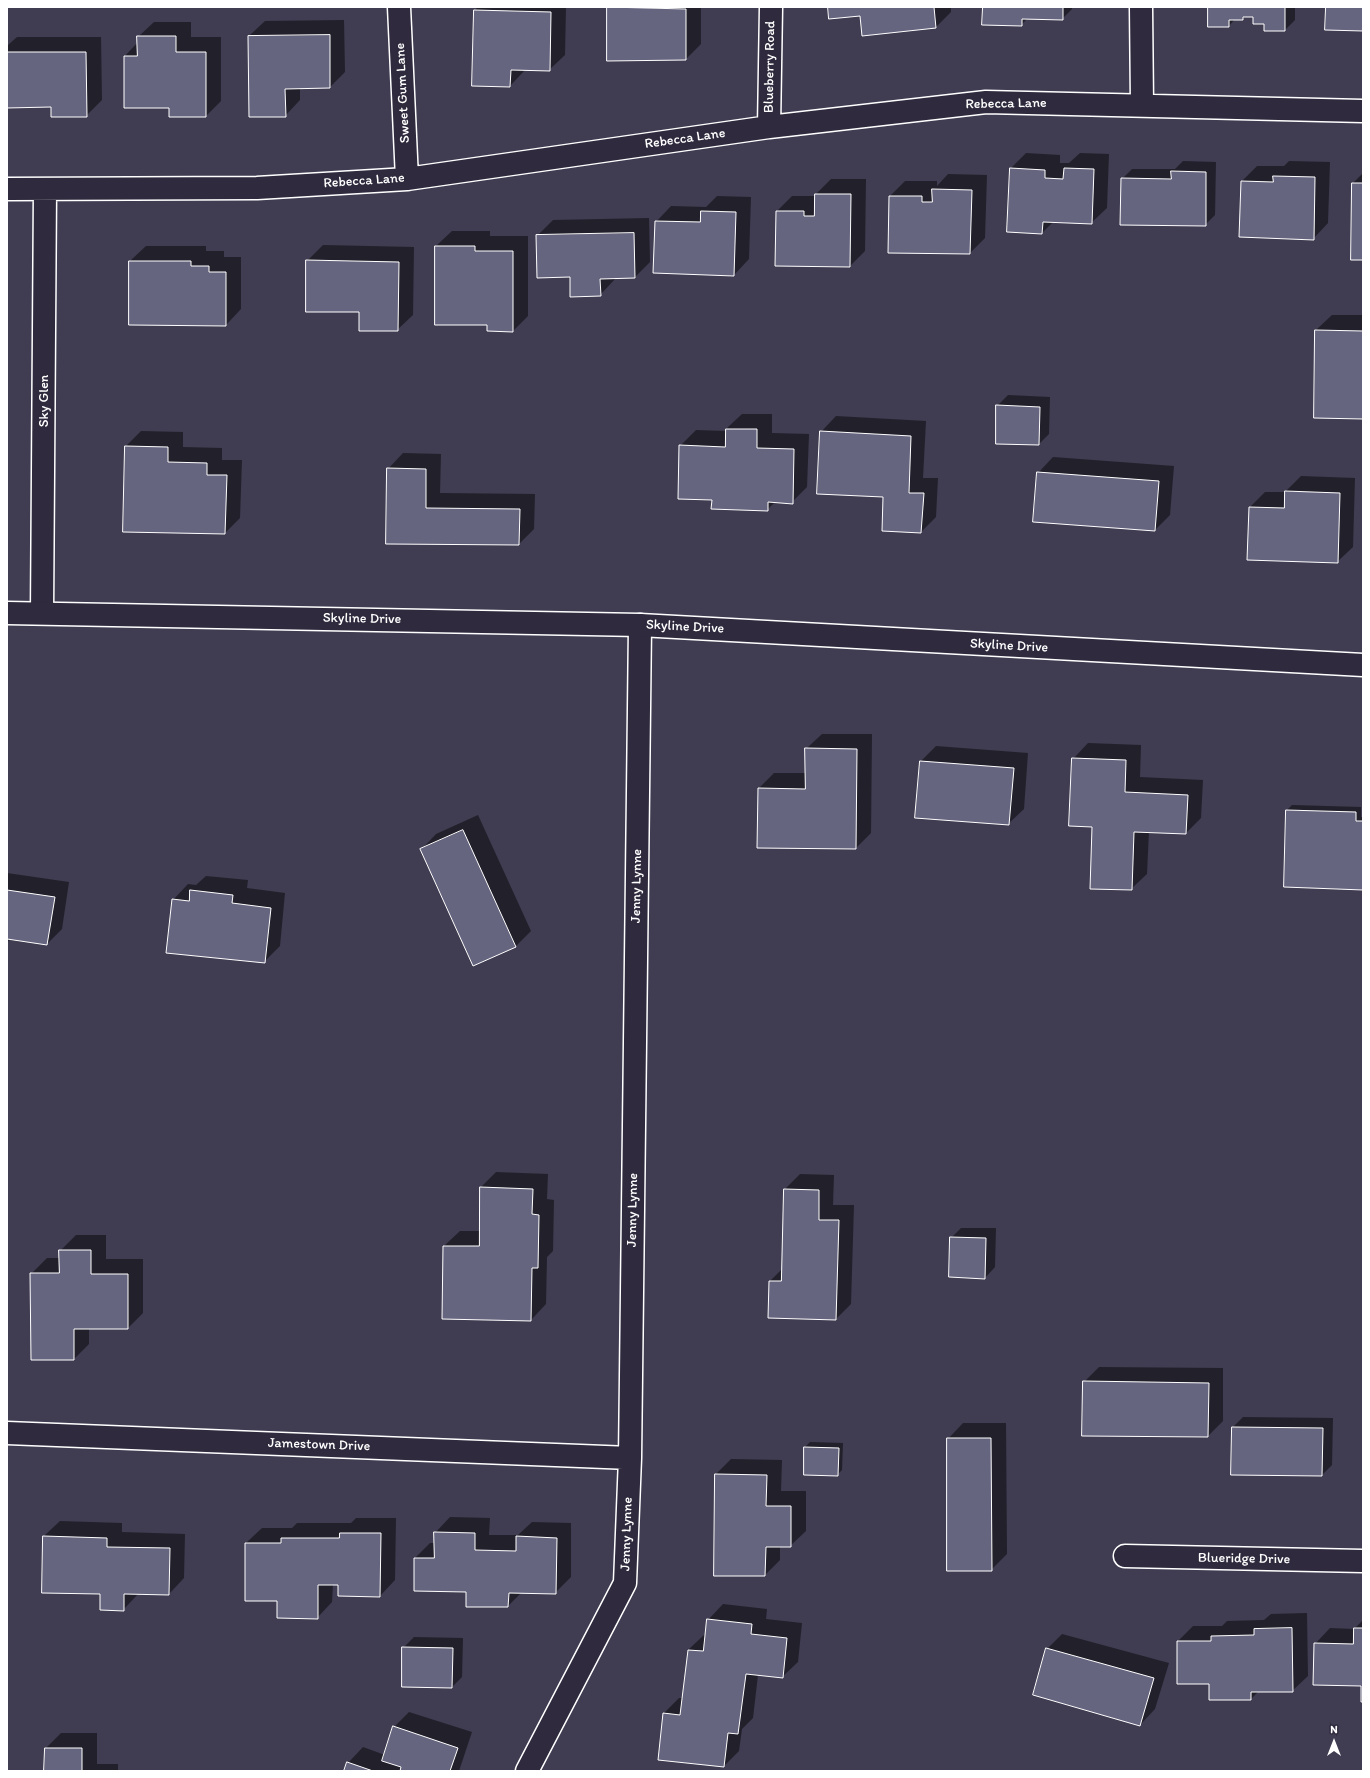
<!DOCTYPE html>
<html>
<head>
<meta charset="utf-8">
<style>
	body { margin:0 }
	#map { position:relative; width:1370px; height:1778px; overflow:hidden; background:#403c51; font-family:Itim,sans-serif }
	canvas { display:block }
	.frame { position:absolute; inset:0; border:8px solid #fff; pointer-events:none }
	.north { position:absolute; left:1314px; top:1722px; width:40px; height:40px; -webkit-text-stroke:3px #2f2a3d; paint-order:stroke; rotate:0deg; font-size:11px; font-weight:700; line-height:16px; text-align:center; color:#fff }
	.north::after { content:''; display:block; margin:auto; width:14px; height:18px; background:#fff; clip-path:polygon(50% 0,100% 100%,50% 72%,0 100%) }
</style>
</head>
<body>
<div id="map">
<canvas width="1370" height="1778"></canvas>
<div class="frame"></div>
<div class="north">N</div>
</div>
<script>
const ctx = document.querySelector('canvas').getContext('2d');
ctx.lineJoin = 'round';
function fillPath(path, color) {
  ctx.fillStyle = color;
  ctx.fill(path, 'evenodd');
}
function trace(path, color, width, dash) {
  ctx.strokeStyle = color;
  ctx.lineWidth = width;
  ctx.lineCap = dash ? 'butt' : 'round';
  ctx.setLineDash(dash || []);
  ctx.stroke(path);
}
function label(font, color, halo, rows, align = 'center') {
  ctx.font = font + ' Itim,sans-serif';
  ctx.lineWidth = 4;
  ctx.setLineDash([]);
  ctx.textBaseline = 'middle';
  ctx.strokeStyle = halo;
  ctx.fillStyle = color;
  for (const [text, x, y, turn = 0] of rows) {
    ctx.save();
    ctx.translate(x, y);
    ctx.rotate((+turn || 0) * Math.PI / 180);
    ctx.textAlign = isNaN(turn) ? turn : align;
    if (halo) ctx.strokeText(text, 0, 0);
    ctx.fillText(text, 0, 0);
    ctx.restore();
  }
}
fillPath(new Path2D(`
	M478,7H566L565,55L549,70H525L510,86L475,10Z
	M608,7H701V44L686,59L608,60Z
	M829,7H951V12L936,27L861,15Z
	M984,7H1072V9L1062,19L1028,18L1021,25Z
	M1209,7H1295V20L1285,30L1265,23L1254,16H1246L1243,19H1235L1229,26Z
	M344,20L345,72L330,87L300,88V100L285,116L249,36L265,21Z
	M154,22H191V37H221V101L206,116L170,107L125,56L138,42V37Z
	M17,37H101L102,100L86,116L52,106L7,107V46Z
	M1026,153L1060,155V163H1069L1080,153L1109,154L1107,208L1091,223L1053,222L1042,233L1011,168Z
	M1183,161L1216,162L1215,215L1205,225L1122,179L1132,169H1175Z
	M1289,161L1330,162L1328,223L1313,239L1240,236L1242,181L1257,166H1284Z
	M1363,173V259L1353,183Z
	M948,174L987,175L985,238L970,253L890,196L905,181H937V186Z
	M831,179H866L865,251L850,266L777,211L792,196H816V194Z
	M717,196L751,197L749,259L734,275L654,272L656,222L671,206L706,207Z
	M649,218L650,262L635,277L616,278L600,295L571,276L537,236L553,220Z
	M452,231H490V236H528V316L513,331L488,330V324L436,246Z
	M323,245L414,247L413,315L397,330L360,311L307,261Z
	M146,246H206V251H224V257H241V309L226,325L130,261Z
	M1332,315H1363V418L1316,330Z
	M1008,395L1050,397L1049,434L1039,444L997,406Z
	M742,414H772V433L809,434L807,487L792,502H775L767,510L713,499L680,446L696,430L726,431V429Z
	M836,416L926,421L923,478H938L936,517L921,532L821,432Z
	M141,431L183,432V447L222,448V460H242L240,518L225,533L126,446Z
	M403,453L441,454L440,493L535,494L534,529L519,544L387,543L388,469Z
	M1053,457L1174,466L1170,515L1155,530L1038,473Z
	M1301,476L1355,478L1353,547L1337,562L1250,507L1265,492H1285Z
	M822,734H872L871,833L856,848L759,788L774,773H806V749Z
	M1088,743L1141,745L1140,777L1203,780L1201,818L1186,833L1149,831L1147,874L1131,889L1093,826L1073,759Z
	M936,746L1028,753L1024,809L1008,824L921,761Z
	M1292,805L1361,807V817H1363V889L1287,810Z
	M478,815L531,931L516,946L473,965L421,850L436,834Z
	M7,873L69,882L62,929L47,944L11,938L7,943Z
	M206,876L248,880L247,888L285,893L280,946L264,962L173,900L188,884L196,885Z
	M496,1172L548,1174L547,1199L554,1200L553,1251L547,1257L546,1304L531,1320L444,1246L460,1231H480L481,1187Z
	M800,1174L834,1175L833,1205H854L851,1304L836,1319L770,1281L783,1268L785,1189Z
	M961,1228H996L995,1267L985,1278L951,1238Z
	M76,1235H106V1259H143V1313L128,1328H89V1344L74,1359L31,1274L47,1258H60V1251Z
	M1099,1367L1223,1368V1421L1208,1436L1084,1382Z
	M1243,1417L1333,1418L1332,1465L1322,1475L1233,1427Z
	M963,1423H1006L1007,1554L991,1570L948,1439Z
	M810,1442L843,1443L842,1470L837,1475L805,1474V1447Z
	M731,1459L782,1460L781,1491H806V1531L790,1546H780V1560L765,1575L716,1474Z
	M450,1517L490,1518L489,1535H518L532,1522L571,1523V1577L555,1593L522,1592L508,1606L467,1591L415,1558L430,1543H435V1533Z
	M356,1518H396L395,1580L380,1596L339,1584H333L332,1602L317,1618L278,1600L246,1543L262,1528H292L297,1523H351Z
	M60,1521L122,1523V1532L185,1534L184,1578L169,1594L139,1593L123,1610L101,1593L44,1536Z
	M723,1604L767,1609L766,1619L802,1623L798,1662L782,1677L758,1675L753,1718L742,1729L739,1751L724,1766L664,1713L679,1698H683L688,1650L704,1635H706L708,1620Z
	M1307,1613L1308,1676L1292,1691H1259L1251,1699L1178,1641L1193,1626H1222L1227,1621L1264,1620L1271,1614Z
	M1363,1620V1701L1362,1685L1315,1644L1330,1628L1354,1629Z
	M1062,1634L1169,1663L1155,1709L1140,1725L1047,1649Z
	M414,1637L463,1638L462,1677L452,1687L403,1648Z
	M409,1712L472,1732L459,1771H345L348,1763L363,1747L385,1755L394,1727Z
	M61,1733H97V1764H118V1771H45L46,1748Z`), '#0007');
const building = new Path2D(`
	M607,7L686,9V60L607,61Z
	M828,7H934L936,28L862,36L860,16L829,19Z
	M983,7H1063V20L1022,19V26L982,25Z
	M1208,7H1285V31H1264V24H1253V17H1243V20H1229V27H1208Z
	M1326,7H1363V31L1325,30Z
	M474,10L551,12L550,71L511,70L510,87L472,86Z
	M330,35V88L285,89L286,117H249L248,36Z
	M137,36H176V52H206V117H169V108H124V56H137Z
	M7,52H86L87,117H51V107L7,108Z
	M1010,168L1045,170V178L1063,179L1064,168L1094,169L1092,224L1043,222L1042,234L1007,232Z
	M1171,171L1206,172V226L1120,225L1121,178L1171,179Z
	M1273,176L1315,177L1314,240L1239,237L1241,181L1273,182Z
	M1352,183H1363V260H1351Z
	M932,189L972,190L970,254L888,253L889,196H922V202H932Z
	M815,194H851L850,267L775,266L776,211H804V216H814Z
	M701,211L736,212L734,276L653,273L655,221L700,222Z
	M634,233L635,278L600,279L601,296L570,297V277L537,278L536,235Z
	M435,246H475V251H513V332L487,331V325H435Z
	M306,260L399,262L398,331H359V312H306Z
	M129,261H191V266H209V272H226V326L129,325Z
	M1315,330L1363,331V419L1314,418Z
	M996,405L1040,407L1039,445L996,444Z
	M726,429H757V448L794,449L793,504L768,502V511L711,509L712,500L678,499L679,445L725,447Z
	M820,431L911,436L909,493H924L921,533L882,531L883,497L817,494Z
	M125,446L168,447V462L207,463V475H227L225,534L123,532Z
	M387,468L426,469V508L520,509L519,545L386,544Z
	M1037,472L1159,481L1155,531L1033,522Z
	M1285,491L1340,493L1338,563L1247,560L1249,507L1284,508Z
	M805,748L857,749L856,849L757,848L758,788L805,789Z
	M1072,758L1126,760L1125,792L1188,795L1186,834L1134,832L1132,890L1090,889L1092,827L1069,826Z
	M920,761L1014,768L1009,825L915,818Z
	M1286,810L1356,812V821H1363V890L1284,887Z
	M463,830L516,947L473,966L420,849Z
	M7,890L55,897L47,945L7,939Z
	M190,890L233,895L232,903L271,908L265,963L166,953L172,899L189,901Z
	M480,1187L533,1189L532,1214L539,1215L538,1268H532L531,1321L442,1319L443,1246H479Z
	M784,1189L819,1190V1220H839L836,1320L768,1318L769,1281H781Z
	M950,1237L986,1238L985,1279L949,1277Z
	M59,1250H91V1274H128V1329H74V1360H31L30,1273H59Z
	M1083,1381L1209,1383L1208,1437L1082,1436Z
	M1232,1427L1323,1428L1322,1476L1231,1475Z
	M947,1438H991L992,1571H947Z
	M804,1447L839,1448L838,1476L804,1475Z
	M715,1474L767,1475L766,1506H791V1547H766L765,1576H714Z
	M434,1532L475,1533V1550L516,1551V1536L557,1538L556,1594L509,1593L508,1607H466V1592L414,1591V1558H434Z
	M340,1533H381L380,1597L338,1596V1585H318V1619L277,1618V1601H245V1543H281V1538H339Z
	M43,1536L107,1538V1547L170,1548L169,1595L124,1594V1611L100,1610V1594L42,1593Z
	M707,1619L752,1624L751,1634L787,1638L783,1678L746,1674L738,1734L728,1733L724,1767L658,1760L663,1713L680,1715L688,1650L703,1651Z
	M1292,1628L1293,1692H1251V1700H1209V1684H1177V1641H1211V1636L1254,1635V1629Z
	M1354,1628H1363V1702H1361V1686L1313,1685L1314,1643L1353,1644Z
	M402,1647L453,1648L452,1688L402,1687Z
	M1046,1648L1154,1678L1140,1726L1033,1695Z
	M393,1726L458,1748L450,1771H400L401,1767L382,1761Z
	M45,1748H82V1771H44Z
	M347,1762L373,1771H344Z`);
fillPath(building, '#66657f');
trace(building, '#fff', 1);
const minor = new Path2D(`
	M399,7L407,179
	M1141,7L1142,105
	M769,127L771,7
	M7,189L257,188L407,179L769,127L986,102L1363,111
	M42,613L45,189
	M7,1433L630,1458
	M1125,1556L1363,1561
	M527,1771L625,1583L630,1458L640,625`);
const tertiary = new Path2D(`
	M7,613L640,625L1363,665`);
trace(minor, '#fff', 25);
trace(tertiary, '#fff', 25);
trace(minor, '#2f2a3d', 22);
trace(tertiary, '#2f2a3d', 22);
label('14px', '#fff', '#2f2a3d', [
	["Blueberry Road",770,67,-89],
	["Sweet Gum Lane",403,93,-93],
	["Rebecca Lane",1006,104,-1],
	["Rebecca Lane",685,139,-8],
	["Rebecca Lane",364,181,-4],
	["Sky Glen",44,401,-90],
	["Skyline Drive",362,619,1],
	["Skyline Drive",685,627,3],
	["Skyline Drive",1009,646,3],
	["Jenny Lynne",637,886,-89],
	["Jenny Lynne",633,1210,-89],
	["Jamestown Drive",319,1445,2],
	["Jenny Lynne",627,1534,-88],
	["Blueridge Drive",1244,1559,1]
]);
</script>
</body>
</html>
